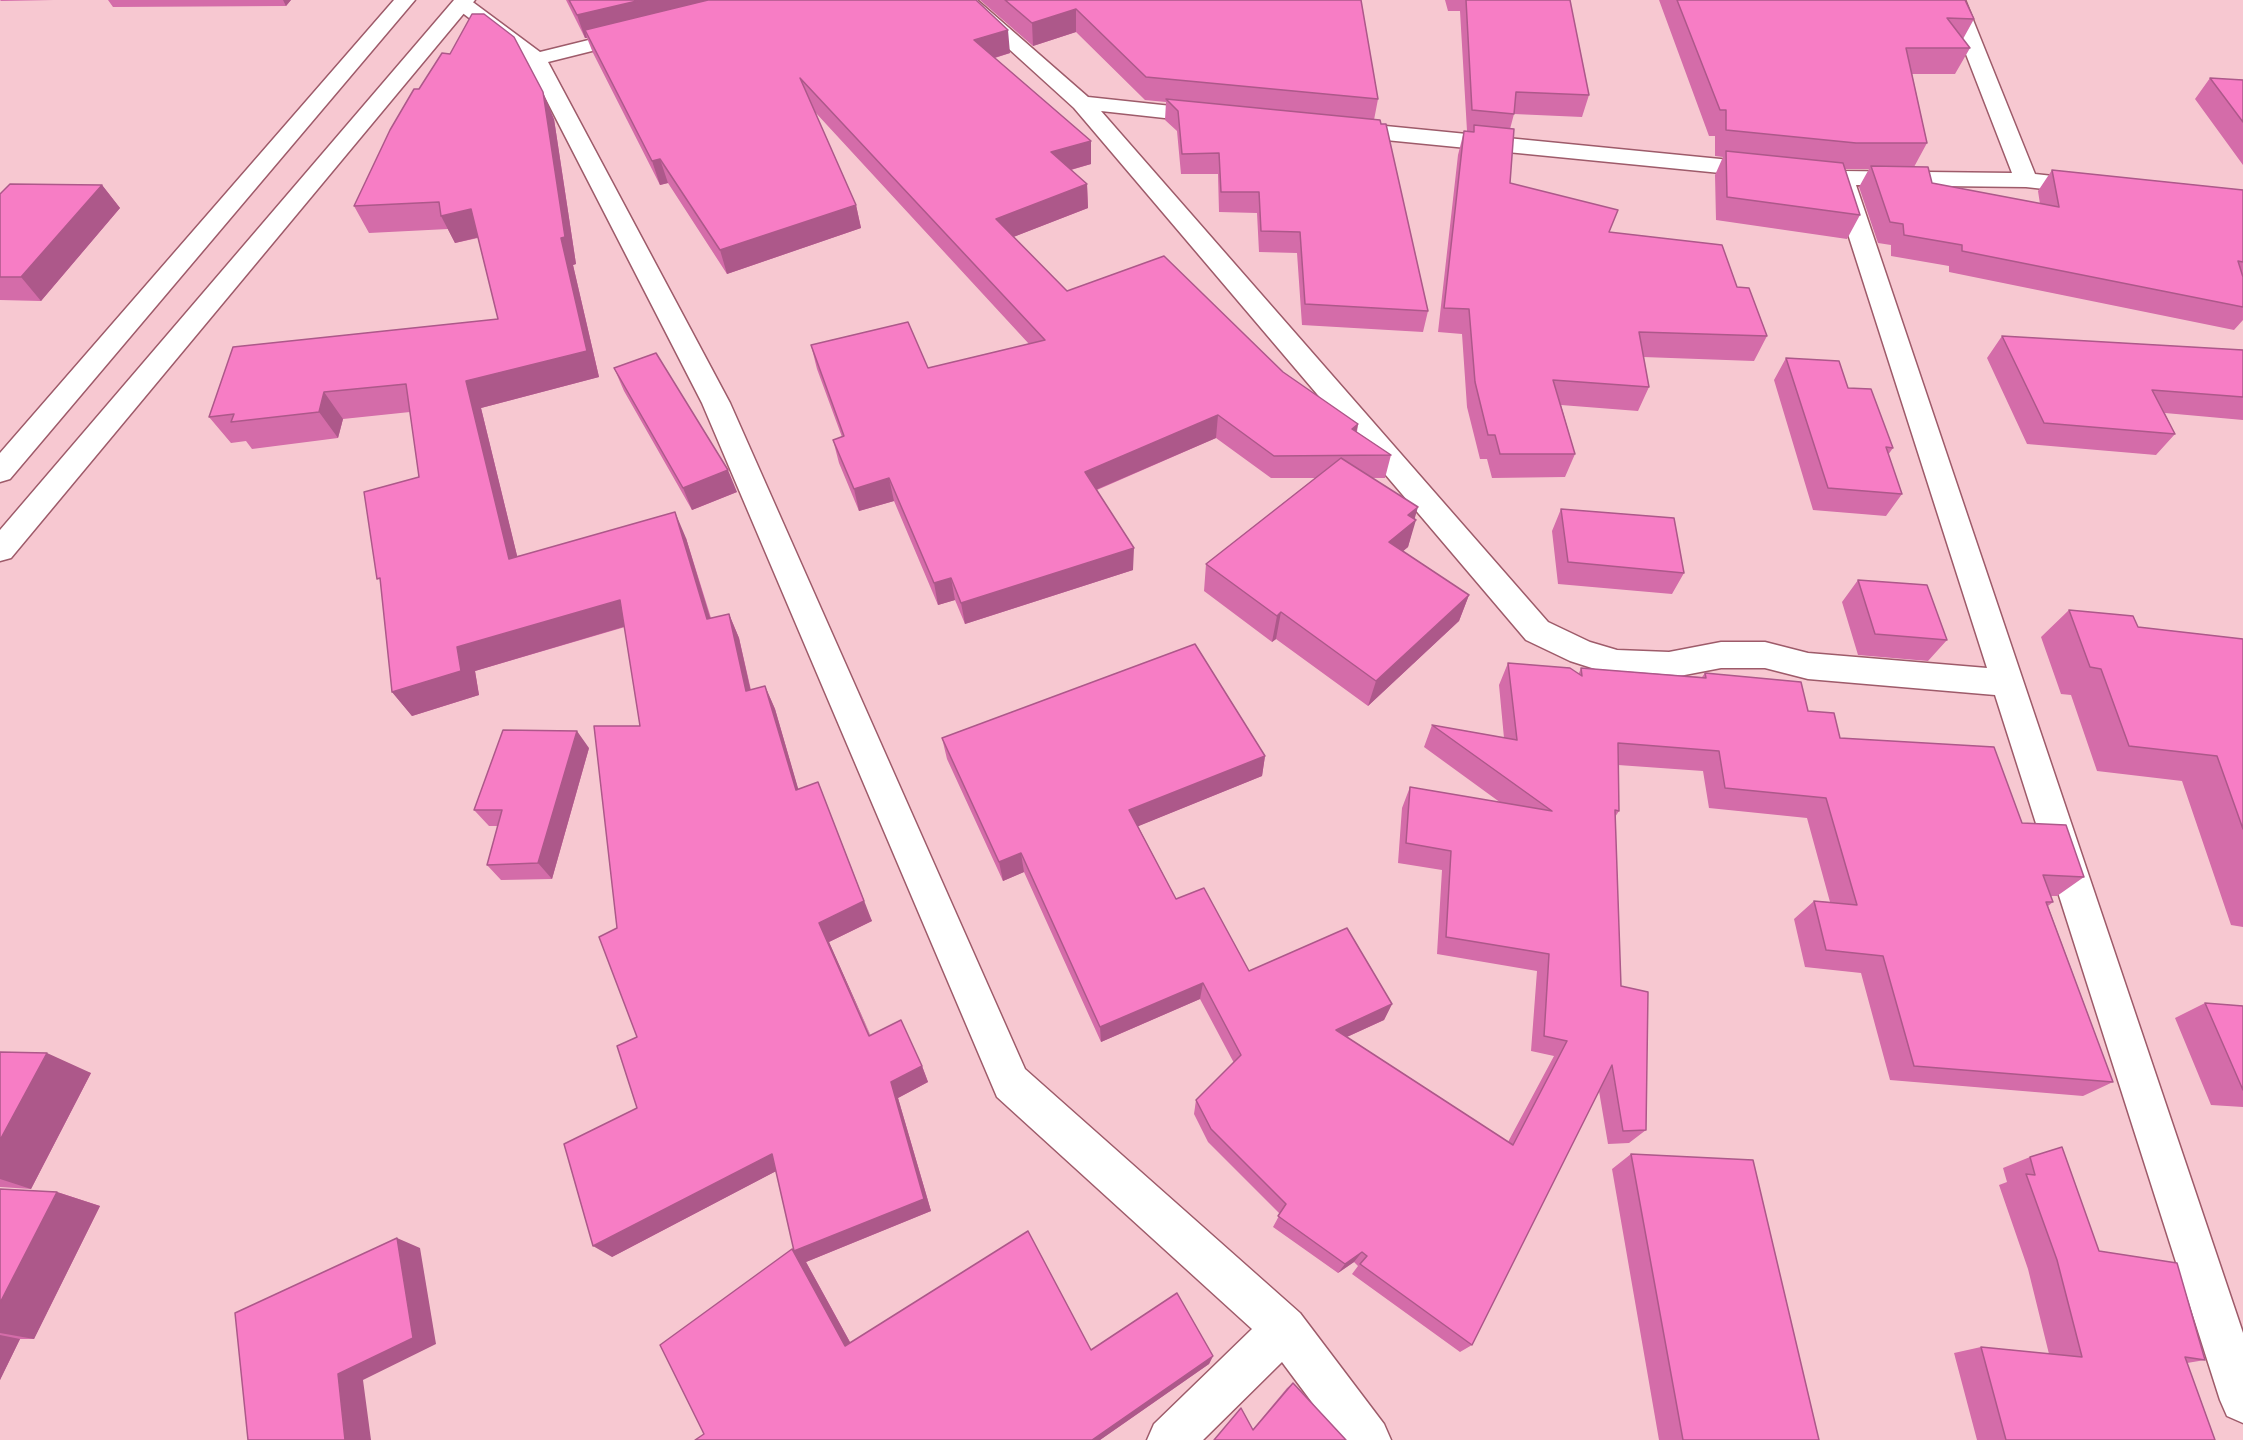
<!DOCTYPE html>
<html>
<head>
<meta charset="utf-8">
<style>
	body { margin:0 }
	canvas { display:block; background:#f7c8d1 }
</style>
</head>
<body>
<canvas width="2243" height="1440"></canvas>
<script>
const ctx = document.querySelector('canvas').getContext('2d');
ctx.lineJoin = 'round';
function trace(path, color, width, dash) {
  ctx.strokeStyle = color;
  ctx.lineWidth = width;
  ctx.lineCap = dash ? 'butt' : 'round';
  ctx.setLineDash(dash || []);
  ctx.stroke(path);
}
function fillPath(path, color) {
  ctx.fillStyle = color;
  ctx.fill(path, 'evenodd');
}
const street = new Path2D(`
	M456,0H470L540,52L633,29L640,31L643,35L640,39L548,62L730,403L1025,1069L1300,1313L1384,1424L1391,1440H1340L1282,1362L1203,1440H1147L1154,1424L1252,1329L997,1097L702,403L527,62L456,8L453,4Z
	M955,0H977L1088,97L1218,111L1221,116L1218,121L1210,123L1101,111L1548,622L1590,642L1617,650L1669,652L1721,642H1765L1808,653L1987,668L1832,184L1345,136L1337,134L1334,129L1337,124L1345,122L1842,171L2012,173L1945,0H1965L2035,174L2089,180L2097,182L2101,187L2097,192L2089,194L2026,187L1856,185L2243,1333V1423L2227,1416L2220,1400L1995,695L1808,679L1765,668H1721L1669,678L1617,676L1570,661L1526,640L1074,108Z`);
const secondary = new Path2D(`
	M394,0H415L10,479L0,482V453Z
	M454,0H475L11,558L0,561V530Z`);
trace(street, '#9e5b6a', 3);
trace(secondary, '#9e5b6a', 3);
fillPath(street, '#fff');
fillPath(secondary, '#fff');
fillPath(new Path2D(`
	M0,0H54L1,1Z
	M108,0H291L286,6L113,7Z
	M566,0H976L1010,53L995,58L1091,141V164L1071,170L1087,184L1088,208L1013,237L1067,291L1283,372L1358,424L1357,432L1391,455L1385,478H1373L1415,519L1408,547L1403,551L1469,595L1459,621L1368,706L1276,639L1272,642L1204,591L1206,564L1315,478H1271L1216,438L1097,490L1133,570L965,624L955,600L938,605L894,501L859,511L839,463L833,440L842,437L817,369L811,345L928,368L1029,344L815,112L856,205L861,228L727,274L668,183L660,185L593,53L587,38H585Z
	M980,0H1361L1378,99L1374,120L1428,311L1423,332L1302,325L1297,253L1259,252L1257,213L1219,212L1218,174H1181L1177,131L1165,120L1166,102L1145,100L1076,32L1033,46Z
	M1445,0H1570L1589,95L1582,117L1514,114L1510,129V183L1610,232L1737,287L1767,336L1754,361L1643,357L1649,387L1638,411L1561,405L1575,454L1565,477L1492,478L1487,459H1480L1467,407L1462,334L1438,332L1458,155L1464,131H1467L1460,11H1448Z
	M1659,0H1965L1974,19L1963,39L1970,48L1955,74H1912L1927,143L1914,167L1932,183L2040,204L2038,191L2052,170L2243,190V320L2234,330L1949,272V266L1891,256V245L1878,243L1859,187L1869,169H1845L1860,215L1847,239L1716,220L1715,175L1723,157L1715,156V136H1709Z
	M2210,78L2243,80V165L2195,99Z
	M554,119L576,264L573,265L599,377L481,408L517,556L686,538L711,618L729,614L739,638L751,690L765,686L775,709L798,789L872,921L829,942L870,1035L922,1066L928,1082L898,1098L931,1211L806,1262L850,1342L1213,1356L1209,1364L1100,1440H695L704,1434L794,1251L776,1171L612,1257L637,1108V1037L617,928L640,726L625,627L475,671L479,695L412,716L392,692L419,477L410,412L343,419L338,438L252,449L246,441L231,443L209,417L498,319L478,238L455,243L448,229L369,233L354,206Z
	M102,185L120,208L41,301L0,300V194Z
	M2002,336L2243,350V420L2165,413L2175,434L2156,455L2027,444L1987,358Z
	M1786,358L1848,388L1893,448L1888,455L1902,494L1886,516L1813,510L1774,380Z
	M614,368L737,492L692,510L624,391Z
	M1561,509L1684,573L1672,594L1558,584L1552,531Z
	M1858,580L1947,640L1928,661L1858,655L1842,602Z
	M2069,610L2138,627L2243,639V927L2231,925L2182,781L2097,771L2071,695L2061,694L2041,637Z
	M1508,663L1579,673L1581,668L1702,677L1705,673L1808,711L1840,738L2022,823L2084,877L2057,896H2051L2053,902L2048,906L2113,1082L2083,1096L1890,1080L1861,973L1805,967L1794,919L1814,901L1830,902L1807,818L1709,808L1703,771L1618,765L1619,811L1615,817L1621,986L1646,1130L1629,1143L1608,1144L1599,1091L1472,1345L1460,1352L1352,1274L1358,1266L1354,1262L1338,1273L1273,1227L1280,1214L1208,1142L1194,1114L1196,1100L1234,1063L1200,999L1101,1042L1024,872L1003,881L947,759L942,738L1265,756L1262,776L1138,826L1176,899L1249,971L1392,1004L1384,1020L1347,1037L1508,1142L1554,1056L1531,1051L1537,971L1437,954L1442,870L1398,863L1402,808L1410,787L1501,803L1424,747L1432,725L1504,738L1499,685Z
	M589,748L552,879L501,880L487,865L498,826H489L474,810Z
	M2205,1003L2243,1006V1107L2211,1105L2175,1018Z
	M0,1052L91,1073L31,1189L0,1187Z
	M1631,1154L1819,1440H1659L1612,1169Z
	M2030,1157L2099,1251L2205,1360L2187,1363L2215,1440H1977L1954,1353L1981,1347L2049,1354L2028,1269L1999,1185L2007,1182L2003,1168Z
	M0,1189L57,1192L100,1206L34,1339H20L0,1380Z
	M1293,1383L1346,1440H1214L1253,1429L1287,1388Z`), '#d46ca9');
fillPath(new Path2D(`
	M283,0H291L286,6Z
	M641,0H742L585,30L587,38H585L577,15Z
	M1076,9V32L1033,46L1032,23Z
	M1008,30L1010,53L977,63L974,40Z
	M543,92L554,119L576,264L573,265L599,377L481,408L524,584L509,559L466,381L561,238Z
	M1091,141V164L1052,175L1051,152Z
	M660,159L668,183L660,185L652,161Z
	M1087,184L1088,208L998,243L996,219Z
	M102,185L120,208L41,301L21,277Z
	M856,205L861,228L727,274L720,250Z
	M471,209L484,236L455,243L441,216Z
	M324,392L343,419L338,438L319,412Z
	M1218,415L1216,438L1086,494L1085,472Z
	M1358,424L1353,448L1352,429Z
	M728,470L737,492L692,510L683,488Z
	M889,478L894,501L859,511L854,489Z
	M1418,507L1414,521L1416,520L1408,547L1382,569L1389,542L1408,515Z
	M675,512L686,538L718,644L707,619Z
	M1134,548L1133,570L965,624L961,603Z
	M951,578L955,600L938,605L934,583Z
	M1469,595L1459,621L1368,706L1376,681Z
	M620,600L633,624L475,671L479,695L412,716L392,692L457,647Z
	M1281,612L1276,639L1272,642L1277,616Z
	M729,614L739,638L756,715L746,691Z
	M765,686L775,709L805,812L796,790Z
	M577,731L589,748L552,879L538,863Z
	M1265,756L1262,776L1129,830V810Z
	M818,782L872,921L829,942L878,1052L819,923Z
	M1021,853L1024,872L1003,881L999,862Z
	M1203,983L1200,999L1101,1042L1100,1027Z
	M1392,1004L1384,1020L1329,1045L1336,1030Z
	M47,1053L91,1073L31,1189L0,1179V1140Z
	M922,1066L928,1082L898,1098L931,1211L806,1262L857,1355L845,1346L792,1249L794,1251L891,1082Z
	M772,1154L784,1167L612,1257L593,1246Z
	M57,1192L100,1206L34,1339L0,1333V1303Z
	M397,1238L420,1248L436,1344L363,1380L371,1440H345L338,1374Z
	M1362,1252L1354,1262L1338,1273L1345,1264Z
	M0,1335L20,1339L0,1380Z
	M1213,1356L1209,1364L1100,1440H1092Z`), '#ad588a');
const building = new Path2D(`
	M569,0H641L577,15Z
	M708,0H976L1008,30L974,40L1091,141L1051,152L1087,184L996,219L1067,291L1164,256L1283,372L1358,424L1352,429L1391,455L1274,456L1218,415L1085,472L1134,548L961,603L951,578L934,583L889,478L854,489L833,440L844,436L811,345L908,322L928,368L1045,340L800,78L856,205L720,250L660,159L652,161L585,30Z
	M1005,0H1361L1378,99L1146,77L1076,9L1032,23Z
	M1466,0H1570L1589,95L1516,92L1514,114L1472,110Z
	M1677,0H1965L1974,19L1947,18L1970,48H1906L1927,143H1856L1726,130V110H1720Z
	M472,14H484L514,37L543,92L565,237L561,238L587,351L466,381L509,559L675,512L707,619L729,614L746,691L765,686L796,790L818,782L864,901L819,923L869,1036L901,1020L922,1066L891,1082L924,1199L794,1251L772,1154L593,1246L564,1144L637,1108L617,1046L637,1037L599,937L617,928L594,726H640L620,600L457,647L461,671L392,692L380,578L377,579L364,492L419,477L406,384L324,392L319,412L231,422L234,414L209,417L233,347L498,319L471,209L441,216L439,202L354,206L390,130L414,89H419L442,53L450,54Z
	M2210,78L2243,80V122Z
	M1166,99L1380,120L1381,124H1386L1428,311L1305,304L1300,232L1261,231L1259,192H1221L1219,153L1182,154L1178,111Z
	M1474,125L1514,129L1510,183L1618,210L1609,232L1722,245L1737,287L1749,288L1767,336L1639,332L1649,387L1553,380L1575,454H1500L1495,435H1488L1475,382L1469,309L1444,308L1464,131L1474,132Z
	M1726,151L1843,163L1860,215L1727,197Z
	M1871,166L1928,167L1932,183L2059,207L2052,170L2243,190V262L2238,261L2243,277V307L1962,251V245L1904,235L1903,224L1890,222Z
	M10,184L102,185L21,277H0V194Z
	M2002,336L2243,350V397L2152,390L2175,434L2044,423Z
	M656,353L728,470L683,488L614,368Z
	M1786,358L1839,361L1848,388L1871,389L1893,448L1886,447L1902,494L1828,488Z
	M1341,458L1418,507L1408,515L1416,520L1389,542L1469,595L1376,681L1281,612L1277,616L1206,564Z
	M1561,509L1674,518L1684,573L1568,562Z
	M1858,580L1927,585L1947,640L1875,634Z
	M2069,610L2133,616L2138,627L2243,639V829L2217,756L2129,746L2101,669L2090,667Z
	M1195,644L1265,756L1129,810L1176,899L1204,888L1249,971L1347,928L1392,1004L1336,1030L1513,1145L1567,1041L1544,1036L1549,954L1446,937L1451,851L1406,843L1410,787L1552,811L1432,725L1517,740L1508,663L1570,668L1582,676L1581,668L1706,678L1705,673L1801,682L1808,711L1834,713L1840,738L1994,747L2022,823L2066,825L2084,877L2043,875L2053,902H2046L2113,1082L1914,1066L1883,956L1826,950L1814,901L1857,905L1826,798L1725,788L1719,751L1618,743L1619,811L1615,810L1621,986L1648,992L1646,1130L1623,1131L1612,1065L1472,1345L1360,1264L1367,1256L1362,1252L1345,1264L1278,1216L1286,1204L1211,1129L1196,1100L1241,1055L1203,983L1100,1027L1021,853L999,862L942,738Z
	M503,730L577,731L538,863L487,865L502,810H474Z
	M2205,1003L2243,1006V1090Z
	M0,1052L47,1053L0,1140Z
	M2062,1147L2099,1251L2177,1263L2205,1360L2185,1357L2215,1440H2006L1981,1347L2082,1357L2057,1260L2026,1174L2035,1175L2030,1157Z
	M1631,1154L1753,1160L1819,1440H1683Z
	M0,1189L57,1192L0,1303Z
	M1028,1231L1091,1350L1177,1293L1213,1356L1092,1440H695L704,1434L660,1345L792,1249L845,1346Z
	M397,1238L413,1338L338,1374L345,1440H248L235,1313Z
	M1293,1383L1346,1440H1214L1241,1408L1253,1430Z`);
fillPath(building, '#f77dc5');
trace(building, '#ad588a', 1.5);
</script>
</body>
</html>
